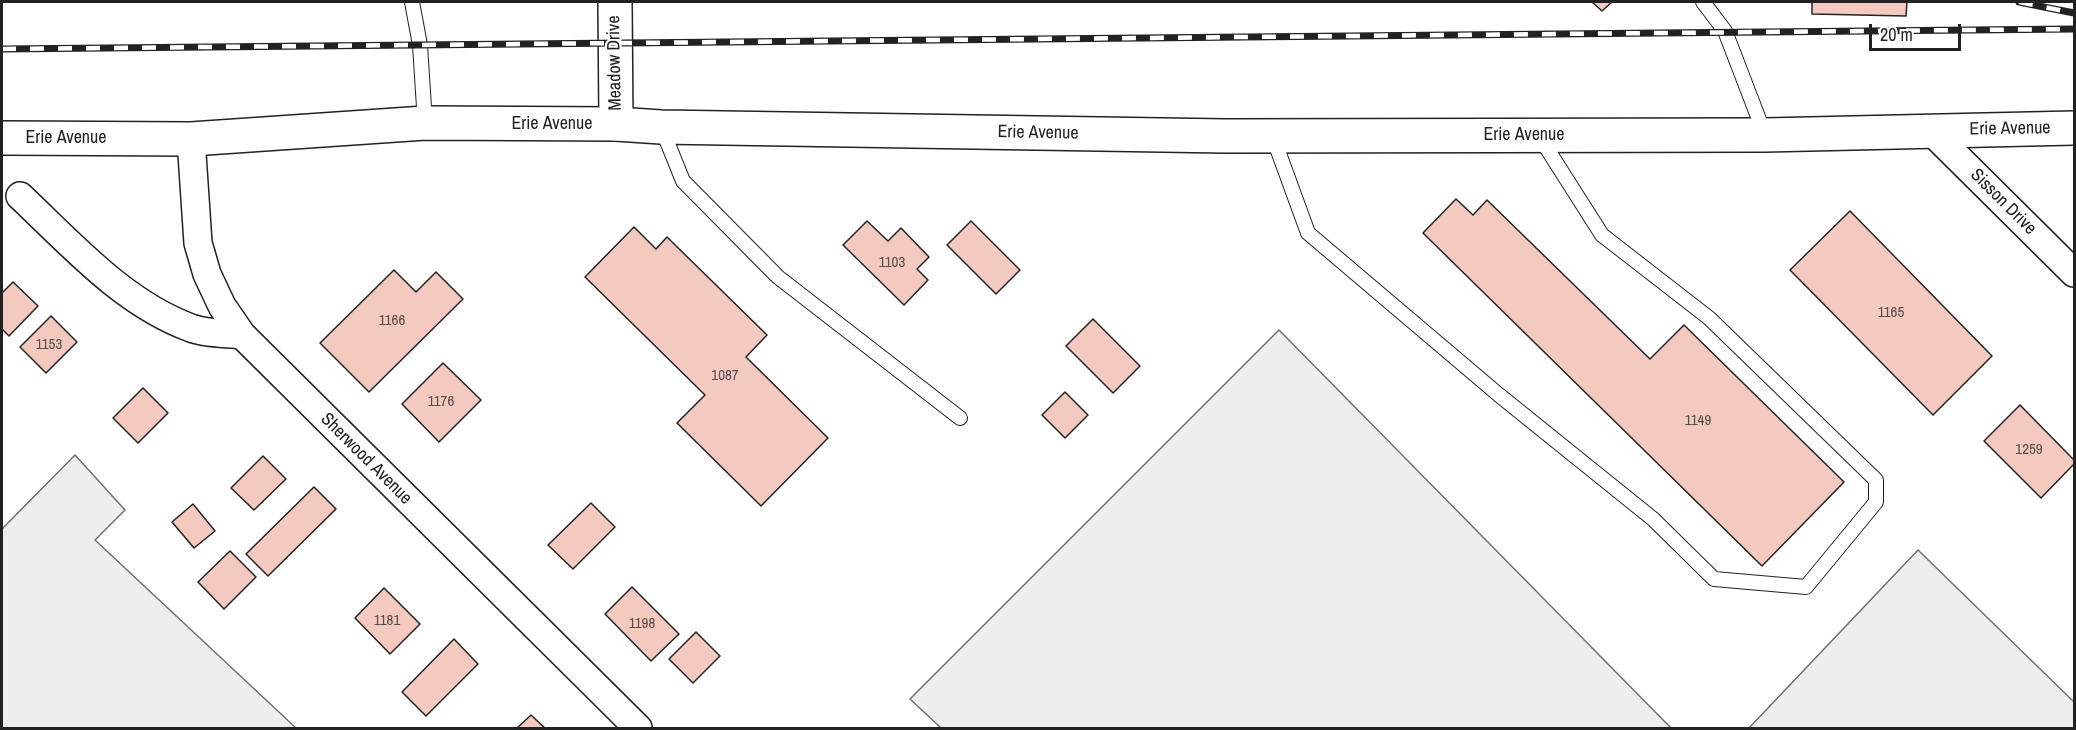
<!DOCTYPE html>
<html>
<head>
<meta charset="utf-8">
<style>
	body { margin:0 }
	#map { position:relative; width:2076px; height:730px; overflow:hidden; background:#fff; font-family:"Archivo Narrow",sans-serif }
	canvas { display:block }
	.frame { position:absolute; inset:0; border:3px solid #222; pointer-events:none }
	.scale { position:absolute; left:1869px; top:24px; width:92px; height:27px; box-sizing:border-box; border:3px solid #222; border-top:0; padding-left:8px; font-size:18px; line-height:21px; white-space:nowrap; color:#222; -webkit-text-stroke:4px #fff; paint-order:stroke }
</style>
</head>
<body>
<div id="map">
<canvas width="2076" height="730"></canvas>
<div class="frame"></div>
<div class="scale">20 m</div>
</div>
<script>
const ctx = document.querySelector('canvas').getContext('2d');
ctx.lineJoin = 'round';
function fillPath(path, color) {
  ctx.fillStyle = color;
  ctx.fill(path, 'evenodd');
}
function trace(path, color, width, dash) {
  ctx.strokeStyle = color;
  ctx.lineWidth = width;
  ctx.lineCap = dash ? 'butt' : 'round';
  ctx.setLineDash(dash || []);
  ctx.stroke(path);
}
function label(font, color, halo, rows, align = 'center') {
  ctx.font = font + ' "Archivo Narrow",sans-serif';
  ctx.lineWidth = 4.5;
  ctx.setLineDash([]);
  ctx.textBaseline = 'middle';
  ctx.strokeStyle = halo;
  ctx.fillStyle = color;
  for (const [text, x, y, turn = 0] of rows) {
    ctx.save();
    ctx.translate(x, y);
    ctx.rotate((+turn || 0) * Math.PI / 180);
    ctx.textAlign = isNaN(turn) ? turn : align;
    if (halo) ctx.strokeText(text, 0, 0);
    ctx.fillText(text, 0, 0);
    ctx.restore();
  }
}
const green = new Path2D(`
	M1279,330L1671,728H941L910,699Z
	M75,455L125,510L95,540L296,728H2V529Z
	M1918,550L2074,702V728H1749Z`);
fillPath(green, '#eee');
trace(green, '#6f6f6f', 1.5);
const building = new Path2D(`
	M1592,2H1612L1602,11Z
	M1812,2H1907L1906,16L1812,14Z
	M1456,199L1473,215L1487,200L1650,359L1684,325L1844,482L1762,566L1423,233Z
	M1850,211L1992,356L1933,415L1790,270Z
	M867,221L888,241L901,228L929,257L917,269L928,280L904,305L843,245Z
	M971,221L1020,270L996,294L947,245Z
	M634,227L656,249L667,237L767,335L746,357L828,438L761,506L677,423L705,395L585,277Z
	M394,270L416,292L436,272L463,299L369,392L320,343Z
	M13,282L38,306L9,336L2,329V293Z
	M51,316L77,342L46,373L20,347Z
	M1093,319L1140,366L1113,393L1066,346Z
	M443,363L481,400L439,442L402,404Z
	M143,388L168,413L138,443L113,418Z
	M1065,392L1088,415L1065,438L1042,415Z
	M2020,405L2074,460V464L2041,498L1984,441Z
	M263,456L286,479L254,510L231,488Z
	M314,487L336,509L268,576L246,554Z
	M591,503L615,527L573,569L548,545Z
	M193,504L215,531L194,548L172,522Z
	M230,551L256,577L224,609L198,582Z
	M632,587L679,634L651,661L605,614Z
	M384,588L420,624L390,654L355,618Z
	M696,632L720,656L693,683L669,659Z
	M454,639L478,664L426,716L402,692Z
	M531,715L545,728H517Z`);
fillPath(building, '#f3c9c0');
trace(building, '#222', 1.5);
const service = new Path2D(`
	M412,2L420,45L425,123
	M1703,2L1725,31L1765,135
	M662,129L683,181L778,277L960,418
	M1273,137L1308,233L1499,395L1653,519L1714,579L1806,587L1876,502V480L1709,318L1602,235L1539,136`);
const minor = new Path2D(`
	M1931,131L2074,273
	M191,139L198,243L207,274L222,306L242,335L638,728
	M20,196C72,245 123,303 191,328C206,334 226,333 242,335`);
const tertiary = new Path2D(`
	M615,2L616,124`);
const primary = new Path2D(`
	M2,138L191,139L425,123L616,124L661,127L1225,136L1765,135L2074,128`);
trace(service, '#222', 16);
trace(minor, '#222', 30);
trace(tertiary, '#222', 36);
trace(primary, '#222', 36);
trace(service, '#fff', 14);
trace(minor, '#fff', 27);
trace(tertiary, '#fff', 33);
trace(primary, '#fff', 33);
const rail = new Path2D(`
	M2019,2L2074,13
	M2,49L2074,29`);
trace(rail, '#222', 7);
trace(rail, '#fff', 4.5, [14]);
label('15px', '#564c4a', null, [
	["1103",892,263],
	["1165",1891,313],
	["1166",392,321],
	["1153",49,345],
	["1087",725,376],
	["1176",441,402],
	["1149",1698,421],
	["1259",2029,450],
	["1181",387,621],
	["1198",642,624]
]);
label('18px', '#222', '#fff', [
	["Meadow Drive",615,63,-91],
	["Erie Avenue",552,124],
	["Erie Avenue",2010,129,-1],
	["Erie Avenue",1038,133,1],
	["Erie Avenue",1524,135],
	["Erie Avenue",66,138],
	["Sisson Drive",2003,202,45],
	["Sherwood Avenue",366,459,45]
]);
</script>
</body>
</html>
